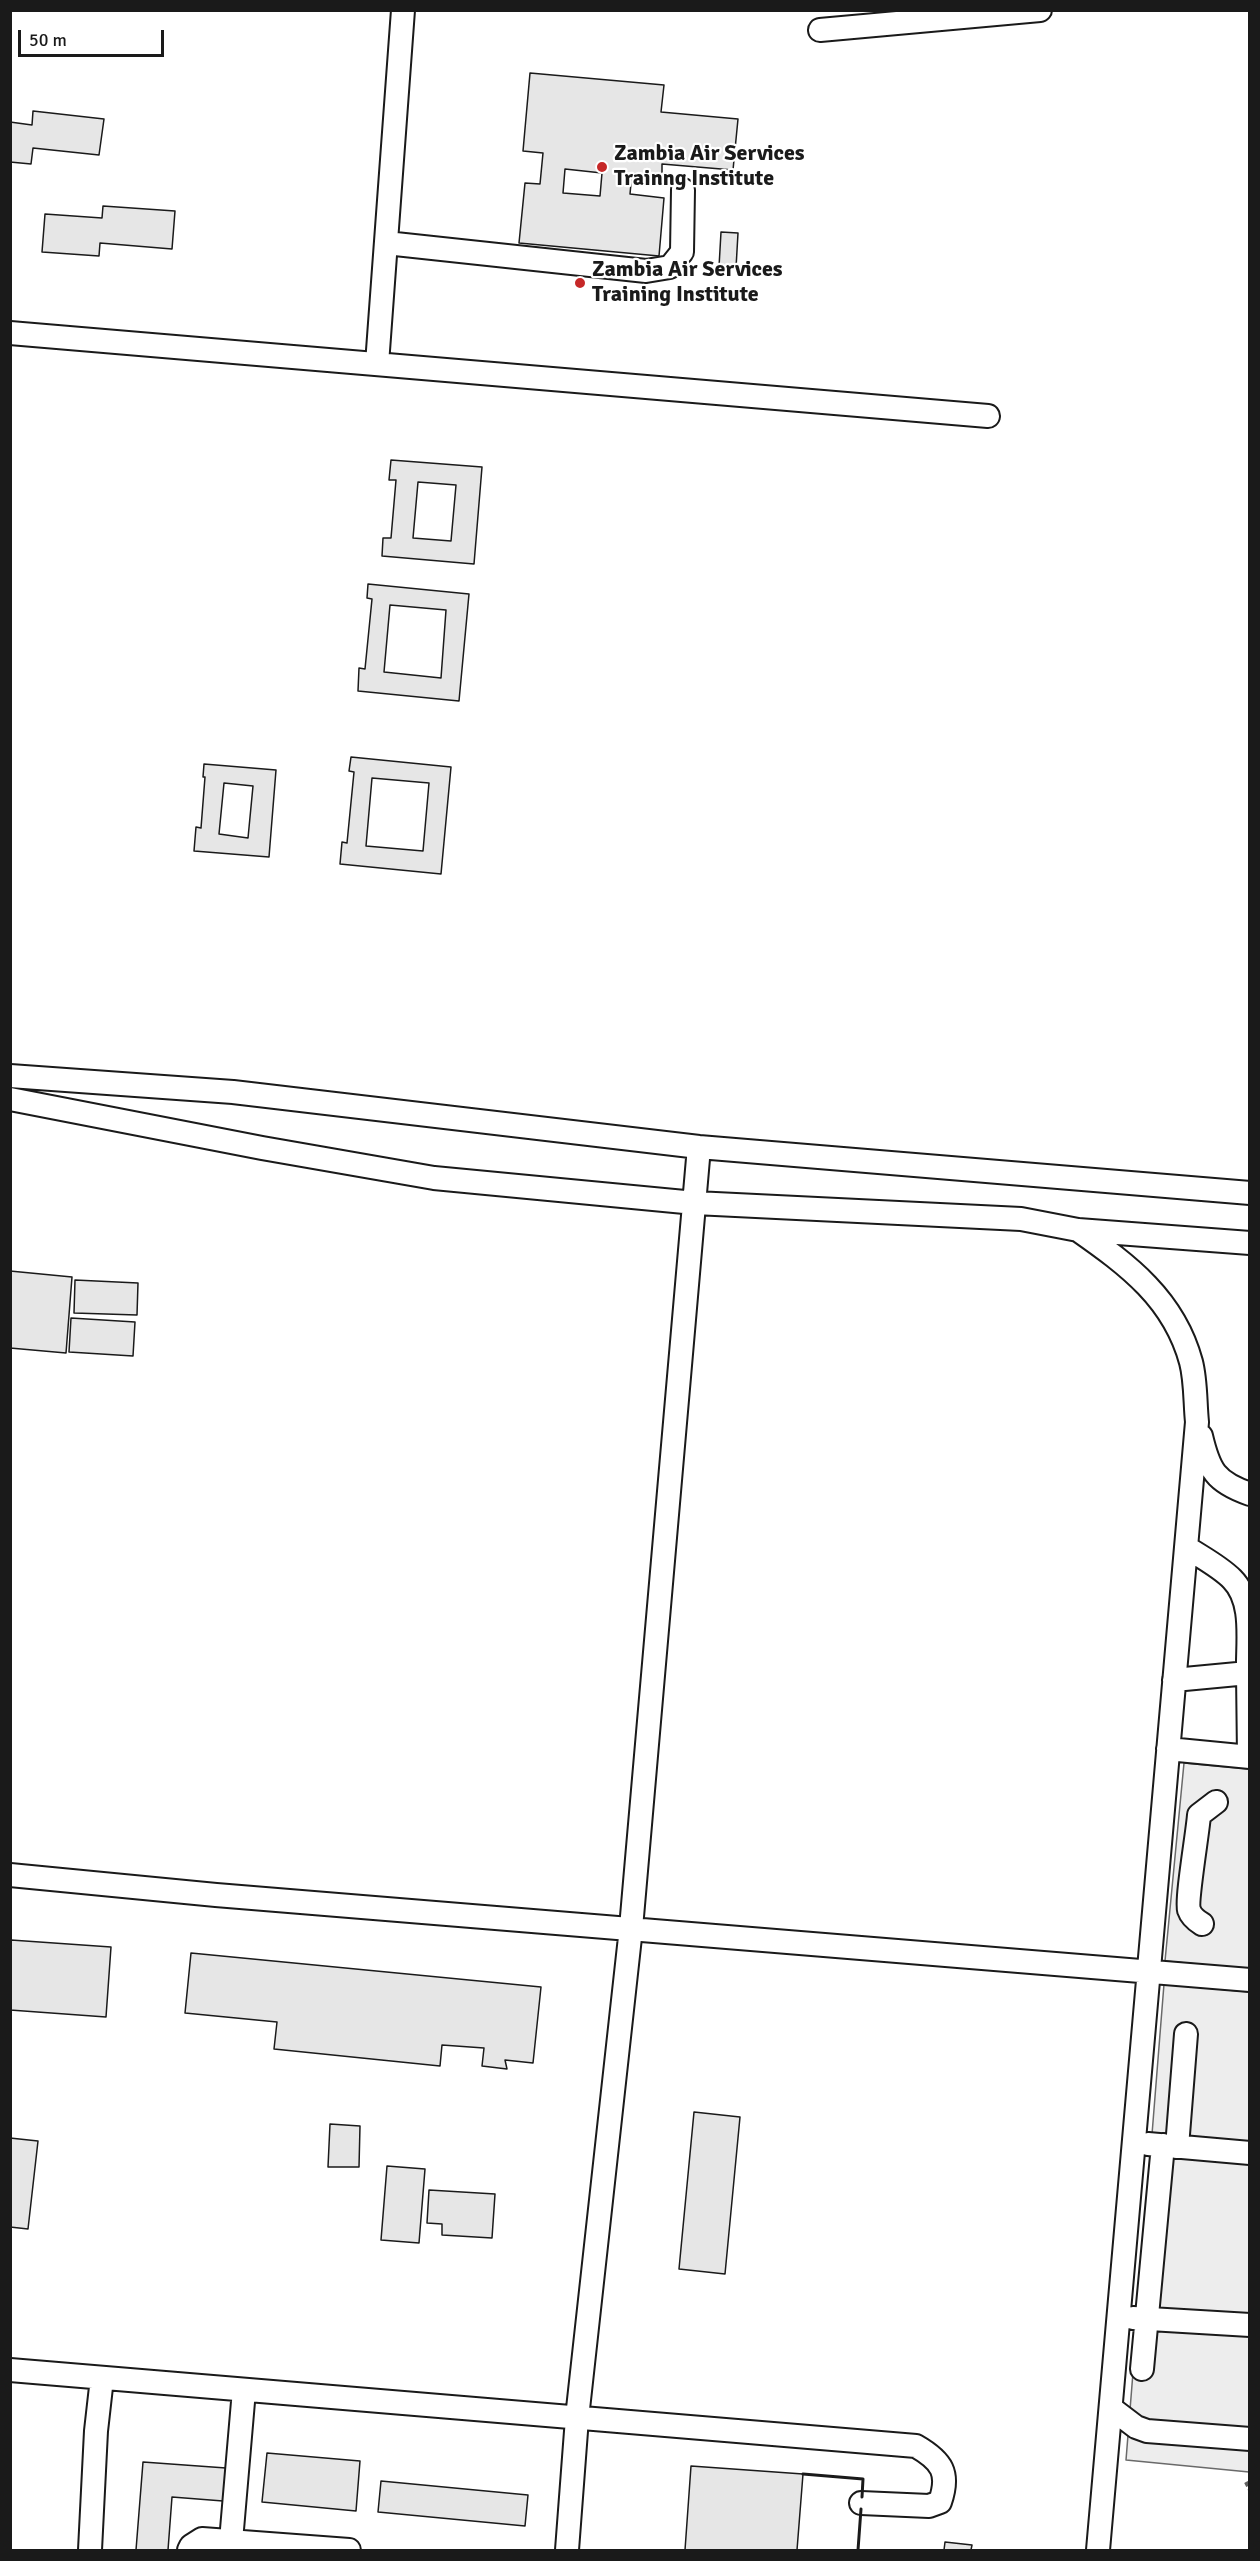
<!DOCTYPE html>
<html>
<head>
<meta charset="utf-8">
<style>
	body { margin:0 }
	#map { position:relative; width:1260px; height:2561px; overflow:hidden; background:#fff; font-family:Signika,sans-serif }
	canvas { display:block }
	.frame { position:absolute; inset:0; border:12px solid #1a1a1a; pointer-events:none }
	.scale { position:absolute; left:18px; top:30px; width:146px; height:27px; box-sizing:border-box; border:3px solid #1a1a1a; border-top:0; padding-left:8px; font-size:18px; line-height:21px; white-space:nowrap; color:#1a1a1a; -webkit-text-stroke:4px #fff; paint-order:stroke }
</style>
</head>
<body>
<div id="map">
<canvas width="1260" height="2561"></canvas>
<div class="frame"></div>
<div class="scale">50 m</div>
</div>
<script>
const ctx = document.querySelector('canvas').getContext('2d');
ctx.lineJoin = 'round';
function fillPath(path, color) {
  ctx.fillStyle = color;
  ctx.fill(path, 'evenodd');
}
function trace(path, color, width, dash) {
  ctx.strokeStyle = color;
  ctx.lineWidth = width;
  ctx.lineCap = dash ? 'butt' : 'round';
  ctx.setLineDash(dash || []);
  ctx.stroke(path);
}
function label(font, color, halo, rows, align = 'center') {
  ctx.font = font + ' Signika,sans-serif';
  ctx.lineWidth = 4.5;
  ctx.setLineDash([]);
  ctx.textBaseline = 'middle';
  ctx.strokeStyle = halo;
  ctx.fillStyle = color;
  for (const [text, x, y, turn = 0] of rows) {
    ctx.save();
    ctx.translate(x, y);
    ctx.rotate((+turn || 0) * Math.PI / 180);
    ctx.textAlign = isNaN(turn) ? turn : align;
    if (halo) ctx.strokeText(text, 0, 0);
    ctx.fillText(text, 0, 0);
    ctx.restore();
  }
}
const parking = new Path2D(`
	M1184,1763L1249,1769V1969L1165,1961Z
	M1164,1984L1249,1992V2472L1126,2460Z`);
fillPath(parking, '#ededed');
trace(parking, '#6a6a6a', 1.5);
const building = new Path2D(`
	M530,73L664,85L661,112L738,119L733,170L662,164V176L632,173L630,194L664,198L659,256L519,243L525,183L540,184L543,153L523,151ZM565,169L602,173L600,196L563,193Z
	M33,111L104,119L99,155L33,148L31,164L10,162V122L32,125Z
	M103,206L175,211L172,249L100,243L99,256L42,252L45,214L102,218Z
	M721,232L738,233L736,268L719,267Z
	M391,460L482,467L474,564L382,556L383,538H391L396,480H389ZM418,482L456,485L451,541L413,538Z
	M368,584L469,594L459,701L358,691L359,668L365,669L372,599L367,598ZM390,605L446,610L441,678L384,672Z
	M351,757L451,767L441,874L340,864L342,842L347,843L354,772L349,771ZM372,778L429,783L423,851L366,846Z
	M204,764L276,770L269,857L194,851L196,827L201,828L205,777H203ZM224,783L253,786L248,838L219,834Z
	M10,1271L72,1277L66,1353L10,1348Z
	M75,1280L138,1283L137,1315L74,1313Z
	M71,1318L135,1322L133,1356L69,1352Z
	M11,1940L111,1947L106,2017L10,2010Z
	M191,1953L541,1987L533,2063L505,2060L507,2069L482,2066L484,2048L442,2045L440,2066L274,2049L277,2022L185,2013Z
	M694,2112L740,2117L725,2274L679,2269Z
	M330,2124L360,2126L359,2167H328Z
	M10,2138L38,2141L28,2229L10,2227Z
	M387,2166L425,2169L419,2243L381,2240Z
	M429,2190L495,2194L492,2238L442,2235V2224L427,2223Z
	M267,2453L360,2461L356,2511L262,2502Z
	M143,2462L226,2468L223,2501L172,2497L168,2550H136Z
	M691,2466L803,2474L797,2550H685Z
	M381,2481L528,2495L525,2526L378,2512Z
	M945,2542L972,2545L971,2550H944Z`);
fillPath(building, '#e6e6e6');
trace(building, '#1a1a1a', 1.5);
const minor = new Path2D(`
	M820,30L1040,10
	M386,243L646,271L670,267L682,252L683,190
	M10,333L988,416
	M377,364L403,10
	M10,1076L233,1092L699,1147L1250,1193
	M10,1099L262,1148L434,1178L695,1203L1021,1219L1078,1230L1250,1243
	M1078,1230C1128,1265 1174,1299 1191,1362C1196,1381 1195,1403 1197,1422L1098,2550
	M1201,1436C1209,1470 1215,1482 1250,1494
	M1248,1673L1249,1757
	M1174,1680L1248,1673C1247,1643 1255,1602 1232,1579C1219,1566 1201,1557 1186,1547
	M1168,1749L1250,1757
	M10,1875L216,1895L1250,1980
	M1202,1924C1197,1921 1191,1916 1189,1910C1186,1900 1198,1831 1199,1815L1216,1802
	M1148,2144L1250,2153
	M1177,2147L1186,2034
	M1133,2318L1250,2325
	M1142,2369L1163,2145
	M10,2370L916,2446C942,2461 950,2473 940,2502L929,2506L861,2503
	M1111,2408L1136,2427L1147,2431L1250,2439
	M231,2541L244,2390
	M90,2550L96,2431L102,2378
	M189,2550L191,2546L202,2539L349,2550
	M567,2550L577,2418L631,1928L699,1147`);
trace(minor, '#1a1a1a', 26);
trace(new Path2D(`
	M1246,2482L1250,2490`), '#5f5f5f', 4, [4.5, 3]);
trace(minor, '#fff', 22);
trace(new Path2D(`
	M803,2474L863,2479L862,2497
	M858,2550L861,2509`), '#1a1a1a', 3);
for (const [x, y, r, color] of [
	[602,167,6,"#c62828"],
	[580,283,6,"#c62828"]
]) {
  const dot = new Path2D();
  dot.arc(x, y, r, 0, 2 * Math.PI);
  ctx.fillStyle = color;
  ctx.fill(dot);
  trace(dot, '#fff', 2);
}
label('bold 22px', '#1a1a1a', '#fff', [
	["Zambia Air Services",614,154],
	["Trainng Institute",614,179],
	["Zambia Air Services",592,270],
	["Training Institute",592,295]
], 'left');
</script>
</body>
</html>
